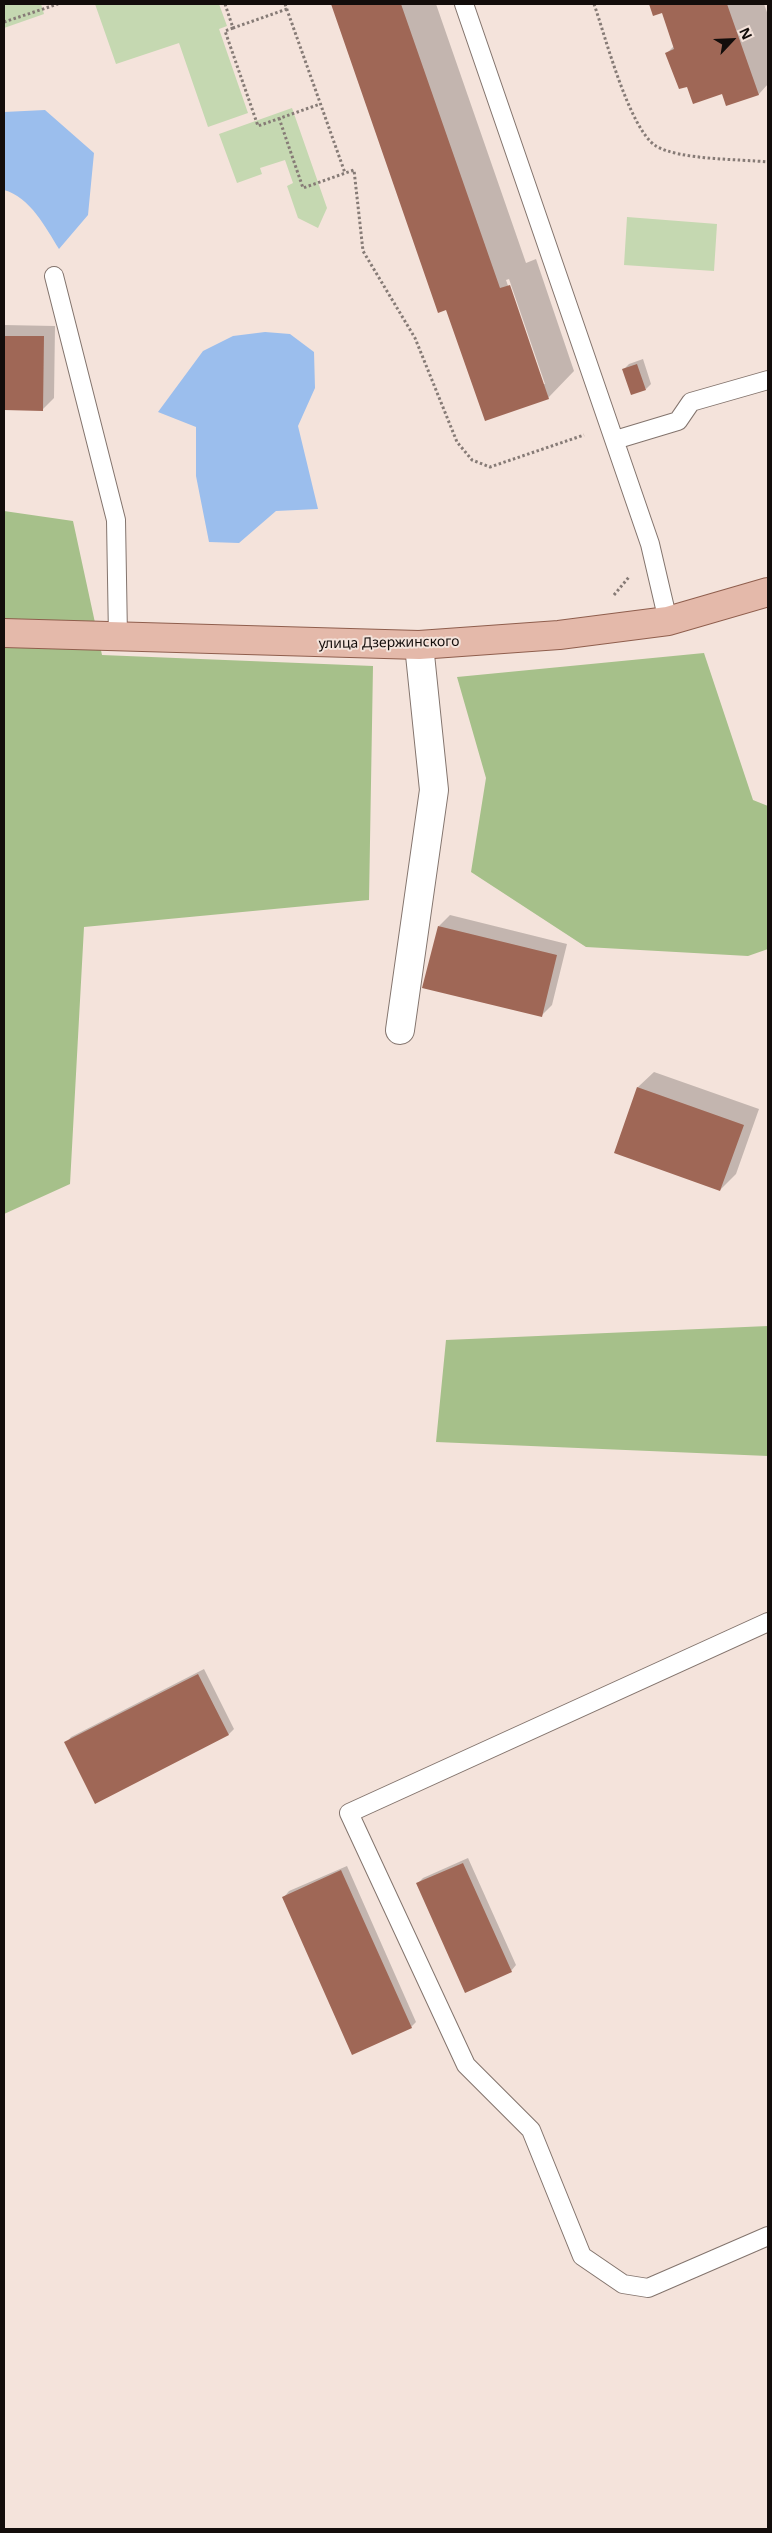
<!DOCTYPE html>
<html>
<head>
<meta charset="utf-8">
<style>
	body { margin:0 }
	#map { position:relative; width:772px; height:2533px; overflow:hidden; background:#f4e3db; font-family:"Noto Sans",sans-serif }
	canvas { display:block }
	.frame { position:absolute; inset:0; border:5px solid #130d0b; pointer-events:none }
	.north { position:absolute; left:707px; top:15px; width:50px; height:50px; -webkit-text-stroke:4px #f4e3db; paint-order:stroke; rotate:65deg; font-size:14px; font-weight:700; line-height:20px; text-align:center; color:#130d0b }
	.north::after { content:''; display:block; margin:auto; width:18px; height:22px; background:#130d0b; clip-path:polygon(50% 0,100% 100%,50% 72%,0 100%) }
</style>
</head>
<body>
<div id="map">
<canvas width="772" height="2533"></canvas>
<div class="frame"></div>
<div class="north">N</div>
</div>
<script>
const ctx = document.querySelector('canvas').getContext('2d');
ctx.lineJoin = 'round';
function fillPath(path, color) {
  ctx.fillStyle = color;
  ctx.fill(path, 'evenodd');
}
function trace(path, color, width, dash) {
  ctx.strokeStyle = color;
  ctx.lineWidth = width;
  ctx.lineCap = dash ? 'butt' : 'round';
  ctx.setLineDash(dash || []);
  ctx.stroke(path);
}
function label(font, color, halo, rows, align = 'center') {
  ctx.font = font + ' "Noto Sans",sans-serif';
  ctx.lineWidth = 4;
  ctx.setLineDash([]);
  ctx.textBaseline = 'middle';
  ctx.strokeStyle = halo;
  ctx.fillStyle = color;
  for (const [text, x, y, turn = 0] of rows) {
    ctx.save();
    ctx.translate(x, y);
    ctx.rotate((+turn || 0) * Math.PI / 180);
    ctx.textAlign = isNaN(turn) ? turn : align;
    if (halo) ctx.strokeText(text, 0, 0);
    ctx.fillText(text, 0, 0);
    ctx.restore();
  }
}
fillPath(new Path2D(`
	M4,4H41L44,14L4,28Z
	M95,4H219L227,26L219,29L248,113L208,127L179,43L116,64Z
	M292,108L327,208L318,228L298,218L287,186L293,183L285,160L260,168L262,174L237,183L219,134Z
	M627,217L717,224L714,271L624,265Z`), '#c5d8b1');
fillPath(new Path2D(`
	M4,511L73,521L102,655L373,666L369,900L84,927L70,1184L4,1214Z
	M704,653L753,800L768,806V949L748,956L586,947L471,872L486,778L457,677Z
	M768,1326V1456L436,1442L446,1340Z`), '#a6c08a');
fillPath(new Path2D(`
	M45,110L94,153L88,215L59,249C46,228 30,197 4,190V112Z
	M265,332L290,334L314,352L315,388L298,426L318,509L276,511L239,543L209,542L196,476V427L158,412L203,351L233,336Z`), '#9bbeed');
fillPath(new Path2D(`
	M332,4H436L526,263L536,259L574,371L548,398L447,309L439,312ZM509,279L545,384H542L506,280Z
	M650,4H764L768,15V84L759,94L727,105L723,93L688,85L667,53L674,46L662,11L654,14Z
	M4,325L55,326L54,398L43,409H4Z
	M643,359L651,384L646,389L624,369L629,364Z
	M450,915L567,944L552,1005L541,1016L439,926Z
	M654,1072L759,1109L736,1174L720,1190L615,1152L638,1087Z
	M204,1669L234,1729L229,1734L66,1743L71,1737Z
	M468,1858L516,1965L511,1971L417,1884L423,1878Z
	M347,1866L416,2022L411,2027L284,1897L289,1891Z`), '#0003');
fillPath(new Path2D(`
	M331,4H401L500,288L510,285L549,399L485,421L446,310L438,313Z
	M649,4H727L759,95L726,106L722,94L693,104L687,87L679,89L665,53L674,49L662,13L653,16Z
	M4,336H44L43,411L4,410Z
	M637,364L646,390L631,395L622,369Z
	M438,926L557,955L542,1017L422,988Z
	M637,1087L744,1125L720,1191L614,1153Z
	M198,1674L229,1735L95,1804L64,1742Z
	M463,1863L512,1972L465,1993L416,1883Z
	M341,1870L412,2028L352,2055L282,1897Z`), '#9f6756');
const service = new Path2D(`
	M464,4L650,544L668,621
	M54,276L116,520L118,637
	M615,440L678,421L691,402L768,380
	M768,1622L349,1813L466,2065L531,2130L582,2256L623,2284L648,2288L768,2236`);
const minor = new Path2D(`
	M400,1030L434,790L419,645`);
const primary = new Path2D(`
	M4,633L419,645L559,635L668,621L768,592`);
trace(service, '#83746d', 20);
trace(minor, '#83746d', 30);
trace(primary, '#8f5e4d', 30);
trace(new Path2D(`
	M225,4L233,28L287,9
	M285,4L345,173
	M594,4C605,35 629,129 656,146C679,160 740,159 768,162
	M4,22L58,4
	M233,28L225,31L258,126L320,104
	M279,118L303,188L354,170L363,251L415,338L457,442L472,460L490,467L584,435
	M614,595L629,577`), '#867b76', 3, [2.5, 2.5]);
trace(service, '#fff', 18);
trace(minor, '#fff', 28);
trace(primary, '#e4b9aa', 28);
label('14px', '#130d0b', '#f4e3db', [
	["улица Дзержинского",389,643,-1]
]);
</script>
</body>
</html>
